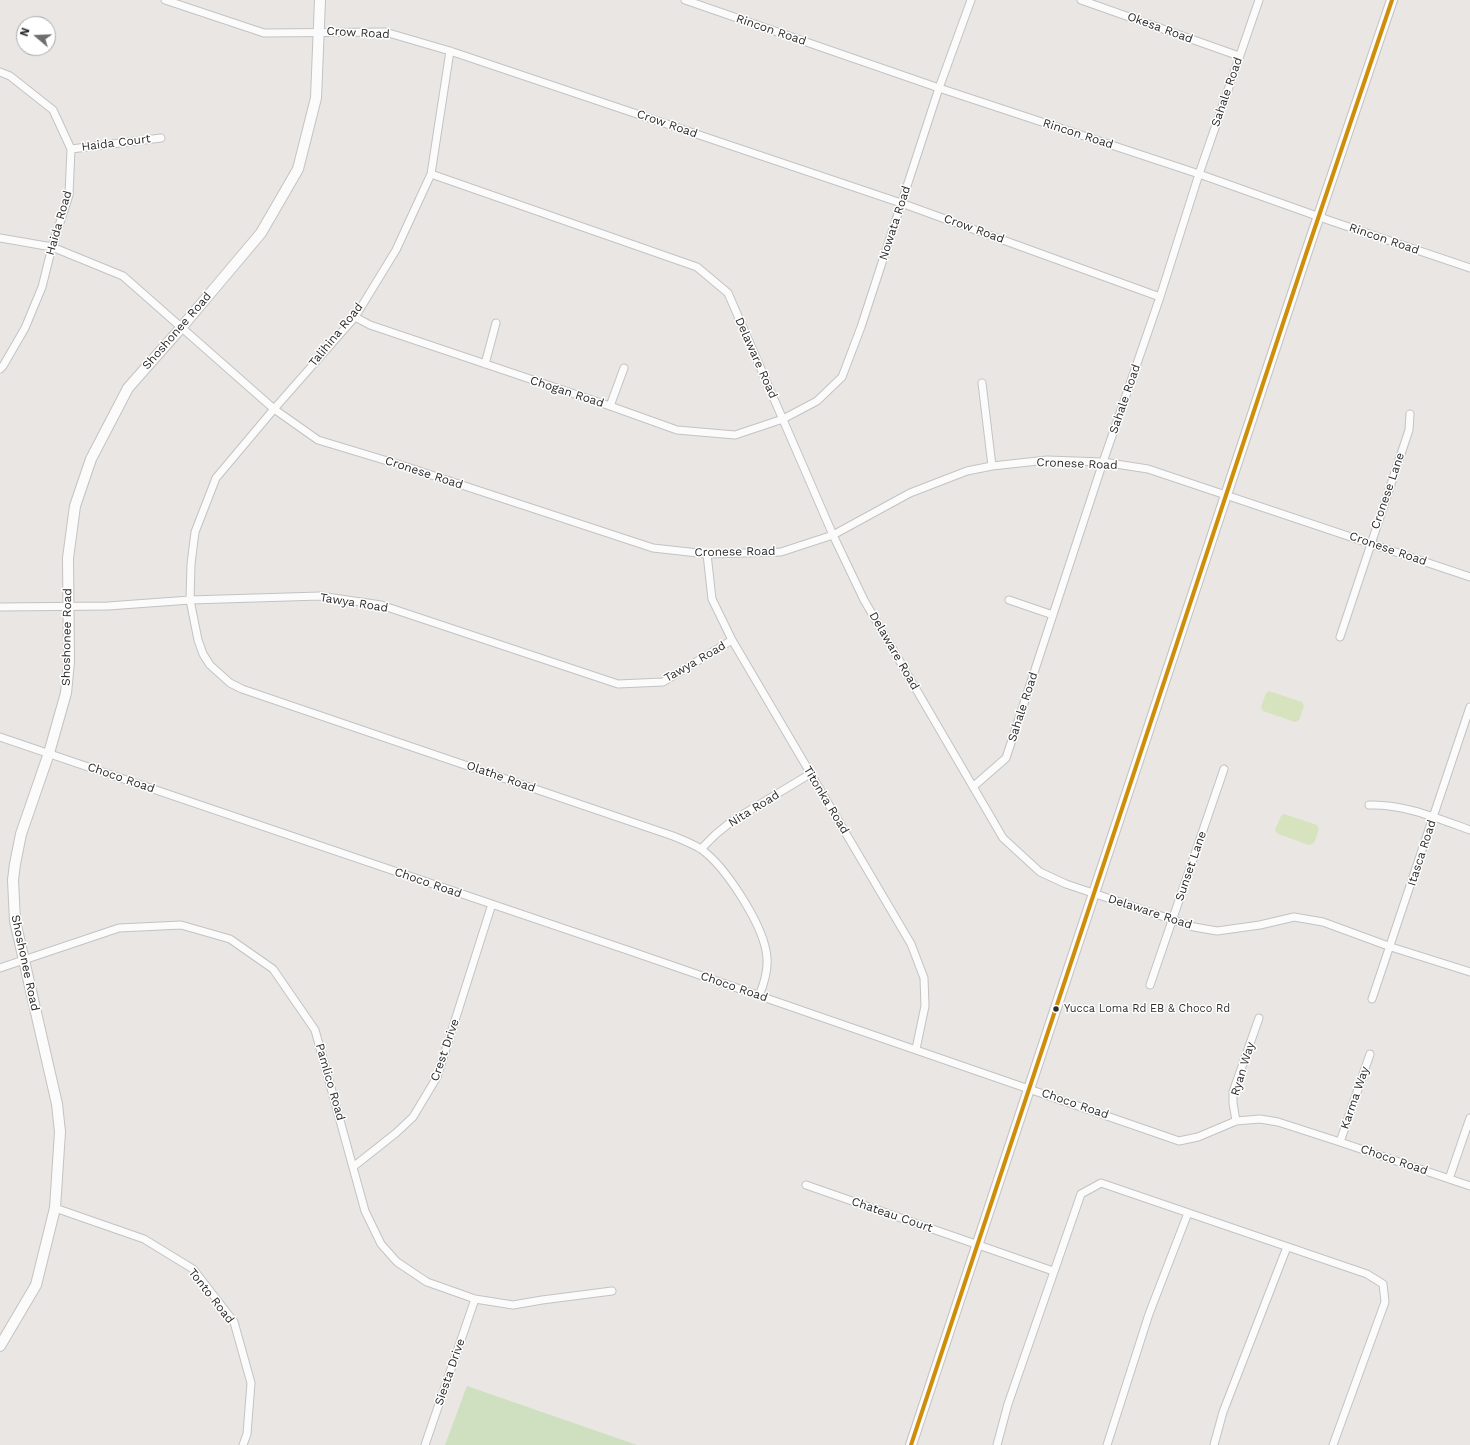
<!DOCTYPE html>
<html>
<head>
<meta charset="utf-8">
<style>
	body { margin:0 }
	#map { position:relative; width:1470px; height:1445px; overflow:hidden; background:#e9e6e3; font-family:"Work Sans",sans-serif }
	canvas { display:block }
	.north { position:absolute; left:16px; top:16px; width:40px; height:40px; box-sizing:border-box; background:#fff; border:1px solid #ababab; border-radius:50%; rotate:289deg; font-size:11px; font-weight:700; line-height:16px; text-align:center; color:#2c2c2c }
	.north::after { content:''; display:block; margin:auto; width:14px; height:18px; background:#6e6d6c; clip-path:polygon(50% 0,100% 100%,50% 72%,0 100%) }
</style>
</head>
<body>
<div id="map">
<canvas width="1470" height="1445"></canvas>
<div class="north">N</div>
</div>
<script>
const ctx = document.querySelector('canvas').getContext('2d');
ctx.lineJoin = 'round';
function fillPath(path, color) {
  ctx.fillStyle = color;
  ctx.fill(path, 'evenodd');
}
function trace(path, color, width, dash) {
  ctx.strokeStyle = color;
  ctx.lineWidth = width;
  ctx.lineCap = dash ? 'butt' : 'round';
  ctx.setLineDash(dash || []);
  ctx.stroke(path);
}
function label(font, color, halo, rows, align = 'center') {
  ctx.font = font + ' "Work Sans",sans-serif';
  ctx.lineWidth = 3;
  ctx.setLineDash([]);
  ctx.textBaseline = 'middle';
  ctx.strokeStyle = halo;
  ctx.fillStyle = color;
  for (const [text, x, y, turn = 0] of rows) {
    ctx.save();
    ctx.translate(x, y);
    ctx.rotate((+turn || 0) * Math.PI / 180);
    ctx.textAlign = isNaN(turn) ? turn : align;
    if (halo) ctx.strokeText(text, 0, 0);
    ctx.fillText(text, 0, 0);
    ctx.restore();
  }
}
fillPath(new Path2D(`
	M467,1386L637,1445H445Z`), '#cee0c0');
fillPath(new Path2D(`
	M1269,691L1302,702L1304,706L1299,720L1295,722L1263,711L1261,707L1266,693Z
	M1284,814L1317,825L1319,829L1314,843L1309,845L1278,834L1275,830L1281,816Z`), '#d7e3be');
const street = new Path2D(`
	M165,0L264,33L385,32L450,51L901,203L1160,297
	M685,0L939,88L1199,174L1331,221L1470,268
	M1081,0L1239,56
	M450,51L431,174L396,250L355,317L274,409L216,478L195,532L191,564L190,600L198,640L203,654L210,665L230,683L242,689L673,836C683,840 693,844 701,849C726,867 765,927 767,958C768,971 764,984 759,996
	M0,72L10,76L53,110L71,149L69,195L52,247L42,287L25,328L3,366L0,369
	M71,149L161,138
	M431,174L697,267L728,293L833,535L864,600L1003,838L1040,872L1066,884L1194,927L1217,931L1260,925L1294,917L1323,922L1391,947L1470,972
	M0,238L52,247L123,276L274,409L318,440L404,466L653,548L707,554L781,552L833,535L910,493L967,471L992,466L1047,460L1103,462L1148,469L1470,577
	M355,317L370,325L610,406L677,430L735,435L783,419L817,401L842,377L861,327L939,88L971,0
	M485,364L496,323
	M982,383L992,466
	M610,406L624,368
	M707,554L712,599L732,640L911,944L924,978L925,1006L916,1049
	M1009,600L1053,615
	M0,607L108,606L190,600L320,596L381,605L618,684L663,682L732,640
	M1340,637L1409,430L1410,414
	M0,737L630,951L1179,1141L1198,1137L1236,1121L1260,1119L1278,1122L1340,1142L1470,1186
	M974,786L1006,758L1103,462L1160,297L1199,174L1259,0
	M1369,805C1404,804 1437,818 1470,830
	M701,849L716,834L732,821L810,774
	M0,968L119,928L181,925L230,939L273,969L315,1030L365,1211L381,1244L397,1262L427,1282L475,1299L513,1305L542,1300L612,1291
	M1150,985L1224,769
	M1372,999L1470,707
	M1236,1121L1233,1103V1092L1259,1018
	M1340,1142L1370,1054
	M353,1167L396,1133L413,1117L437,1077L492,904
	M1449,1179L1470,1118
	M806,1185L1053,1271
	M55,1208L144,1239L193,1269L234,1322L251,1383L247,1434L243,1445
	M425,1445L475,1299
	M997,1445L1008,1404L1081,1194L1101,1183L1367,1274L1383,1284L1385,1302L1333,1445
	M1107,1445L1149,1314L1188,1213
	M1214,1445L1223,1412L1287,1247`);
const secondary = new Path2D(`
	M0,1346L36,1285L55,1208L60,1132L57,1104L15,921L13,880L15,864L21,834L49,753L66,693L69,662L68,558L75,506L91,459L128,388L181,328L261,233L298,169L316,98L320,0
	M911,1445L1305,257L1392,0`);
trace(street, '#c4c3c2', 9);
trace(secondary, '#c4c3c2', 12);
trace(street, '#fcfbfb', 7);
trace(secondary, '#fcfbfb', 10);
trace(new Path2D(`
	M911,1445L1305,257L1392,0`), '#ce8e09', 4);
for (const [x, y, r, color] of [
	[1056,1009,3.5,"#2c2c2c"]
]) {
  const dot = new Path2D();
  dot.arc(x, y, r, 0, 2 * Math.PI);
  ctx.fillStyle = color;
  ctx.fill(dot);
  trace(dot, '#fff', 1.5);
}
label('11px', '#2c2c2c', '#fff', [
	["Yucca Loma Rd EB & Choco Rd",1064,1009]
], 'left');
label('12px', '#2c2c2c', '#fff', [
	["Okesa Road",1160,28,20],
	["Rincon Road",771,30,19],
	["Crow Road",358,33,3],
	["Sahale Road",1227,92,-71],
	["Crow Road",667,124,19],
	["Rincon Road",1078,134,18],
	["Haida Court",116,143,-7],
	["Haida Road",59,223,-74],
	["Nowata Road",895,223,-72],
	["Crow Road",974,229,20],
	["Rincon Road",1384,239,19],
	["Shoshonee Road",177,331,-49],
	["Talihina Road",336,335,-51],
	["Delaware Road",756,358,66],
	["Chogan Road",567,392,18],
	["Sahale Road",1125,399,-71],
	["Cronese Road",1077,464,2],
	["Cronese Road",424,473,18],
	["Cronese Lane",1388,491,-71],
	["Cronese Road",1388,549,19],
	["Cronese Road",735,552,-1],
	["Tawya Road",354,603,9],
	["Shoshonee Road",67,637,-89],
	["Delaware Road",894,651,60],
	["Tawya Road",695,662,-30],
	["Sahale Road",1023,707,-72],
	["Olathe Road",501,777,19],
	["Choco Road",121,778,19],
	["Titonka Road",826,800,59],
	["Nita Road",754,809,-32],
	["Itasca Road",1422,853,-72],
	["Sunset Lane",1191,866,-71],
	["Choco Road",428,883,19],
	["Delaware Road",1150,912,18],
	["Shoshonee Road",25,963,78],
	["Choco Road",734,987,19],
	["Crest Drive",445,1050,-71],
	["Ryan Way",1243,1069,-73],
	["Pamlico Road",330,1082,74],
	["Karma Way",1355,1098,-71],
	["Choco Road",1075,1104,19],
	["Choco Road",1394,1160,19],
	["Chateau Court",892,1215,19],
	["Tonto Road",211,1296,52],
	["Siesta Drive",450,1372,-71]
]);
</script>
</body>
</html>
